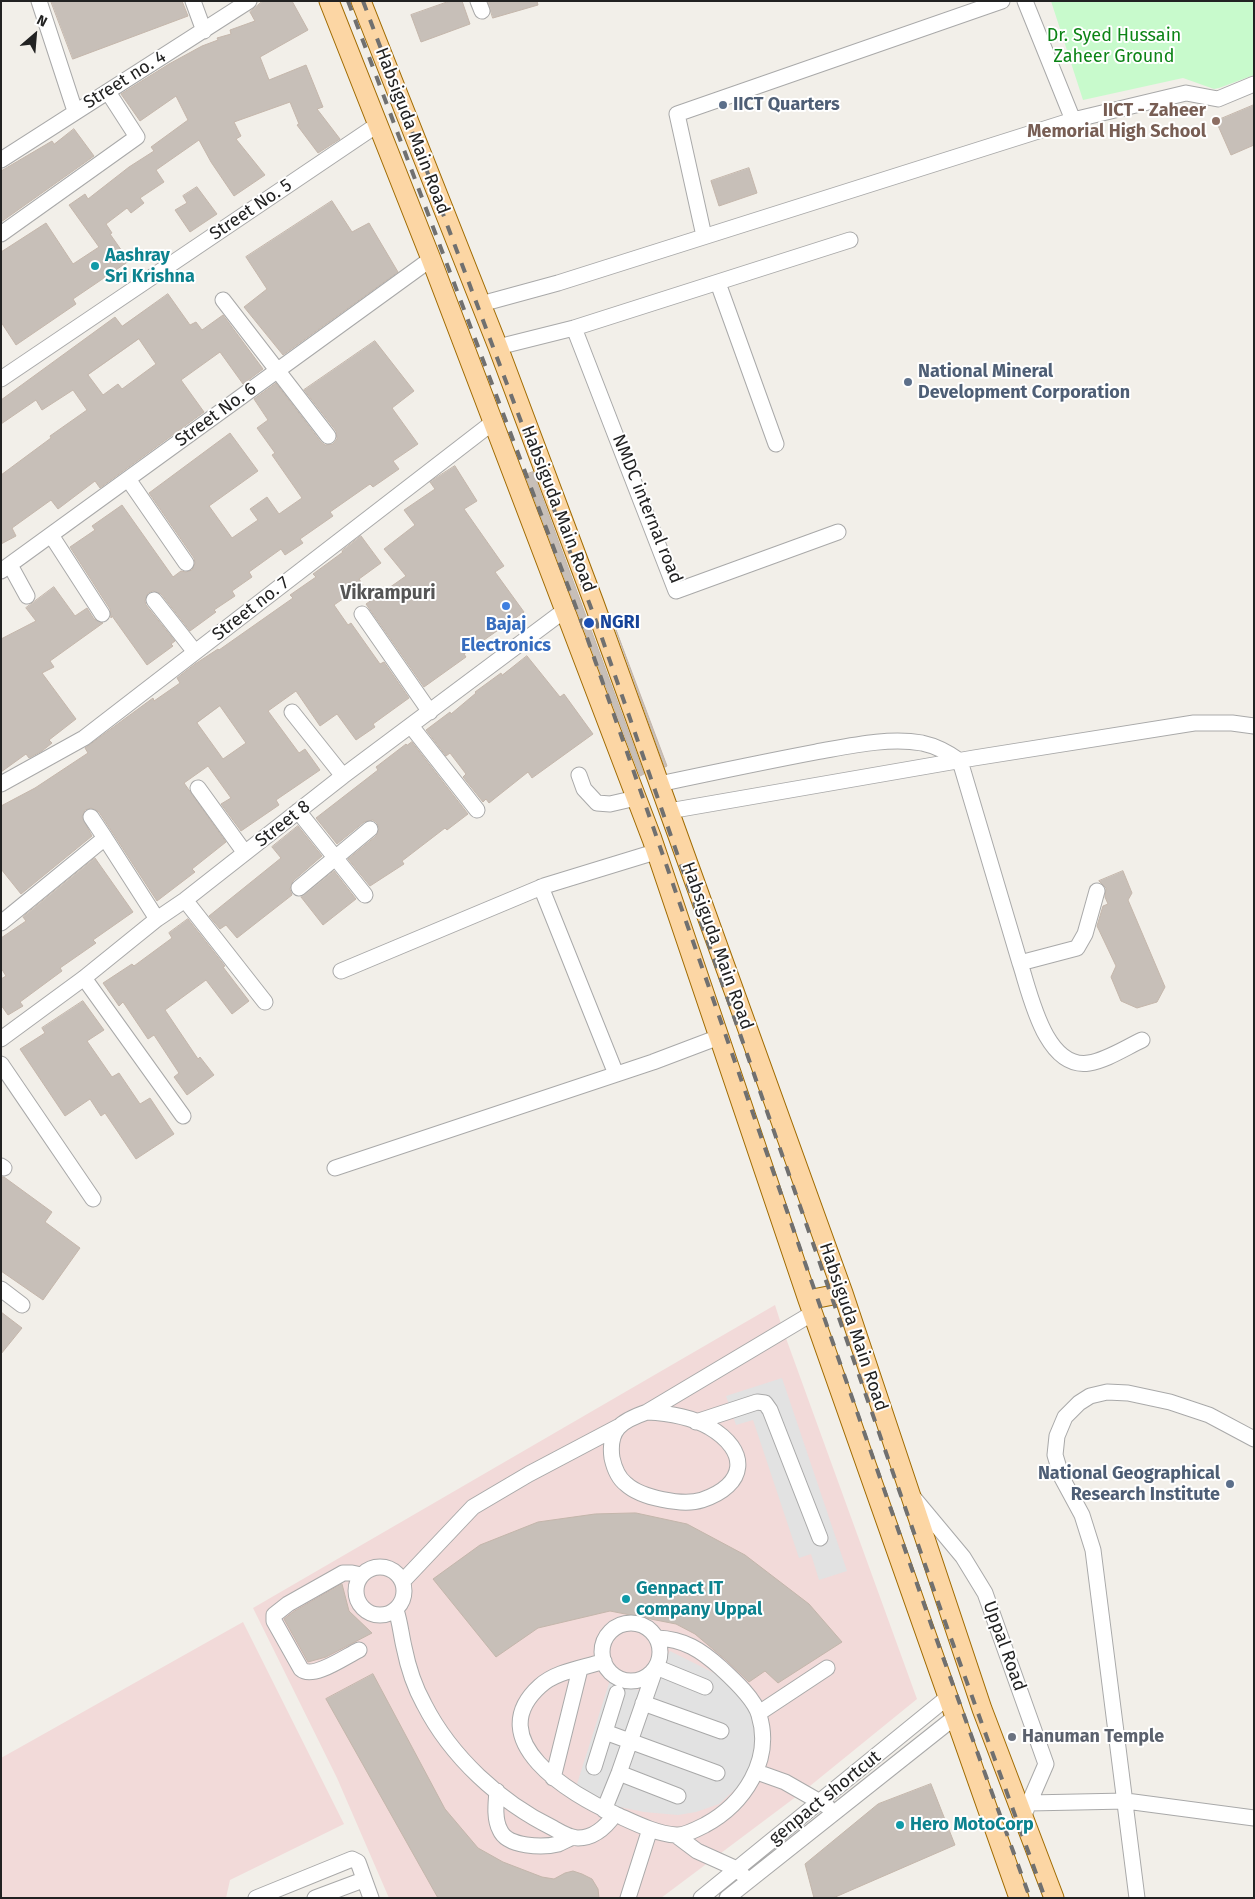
<!DOCTYPE html>
<html>
<head>
<meta charset="utf-8">
<style>
	body { margin:0 }
	#map { position:relative; width:1255px; height:1899px; overflow:hidden; background:#f2efe9; font-family:"Fira Sans",sans-serif }
	canvas { display:block }
	.frame { position:absolute; inset:0; border:2px solid #222; pointer-events:none }
	.north { position:absolute; left:10px; top:10px; width:50px; height:50px; -webkit-text-stroke:4px #fff; paint-order:stroke; rotate:27deg; font-size:14px; font-weight:700; line-height:20px; text-align:center; color:#222 }
	.north::after { content:''; display:block; margin:auto; width:18px; height:22px; background:#222; clip-path:polygon(50% 0,100% 100%,50% 72%,0 100%) }
</style>
</head>
<body>
<div id="map">
<canvas width="1255" height="1899"></canvas>
<div class="frame"></div>
<div class="north">N</div>
</div>
<script>
const ctx = document.querySelector('canvas').getContext('2d');
ctx.lineJoin = 'round';
function fillPath(path, color) {
  ctx.fillStyle = color;
  ctx.fill(path, 'evenodd');
}
function trace(path, color, width, dash) {
  ctx.strokeStyle = color;
  ctx.lineWidth = width;
  ctx.lineCap = dash ? 'butt' : 'round';
  ctx.setLineDash(dash || []);
  ctx.stroke(path);
}
function label(font, color, halo, rows, align = 'center') {
  ctx.font = font + ' "Fira Sans",sans-serif';
  ctx.lineWidth = 4;
  ctx.setLineDash([]);
  ctx.textBaseline = 'middle';
  ctx.strokeStyle = halo;
  ctx.fillStyle = color;
  for (const [text, x, y, turn = 0] of rows) {
    ctx.save();
    ctx.translate(x, y);
    ctx.rotate((+turn || 0) * Math.PI / 180);
    ctx.textAlign = isNaN(turn) ? turn : align;
    if (halo) ctx.strokeText(text, 0, 0);
    ctx.fillText(text, 0, 0);
    ctx.restore();
  }
}
fillPath(new Path2D(`
	M775,1305L783,1330L917,1699L805,1790L661,1898H389L337,1778L253,1608Z
	M243,1622L344,1824L230,1880L226,1898H1V1758Z`), '#f2dad9');
fillPath(new Path2D(`
	M1051,1H1254V75L1219,88L1214,89L1183,78L1083,100Z`), '#c8facc');
fillPath(new Path2D(`
	M782,1378L847,1571L819,1580L811,1554L799,1558L753,1420L736,1425L726,1396Z
	M670,1651L738,1685L755,1718V1758L743,1782L719,1804L696,1812L678,1815L644,1812L615,1806L576,1787L610,1680L647,1693Z`), '#e2e2e2');
const building = new Path2D(`
	M51,1H182L188,16L73,59Z
	M263,1H292L308,30L260,57L269,80L306,65L323,107L317,109L340,139L318,153L297,125L299,124L290,102L234,122L241,136L236,139L265,175L234,196L211,162L199,140L156,170L164,182L140,198L144,203L131,213L127,208L106,224L112,233L110,234L129,261L73,299L76,304L16,345L1,322V252L46,223L73,264L99,247L69,205L85,194L88,199L129,167L154,151L151,147L188,120L176,96L140,121L121,94L169,64L202,46L218,40L217,38L231,34L230,30L255,21L250,12Z
	M450,1H462L470,24L421,42L411,15Z
	M488,1H537L538,5L493,18Z
	M1254,105V145L1231,155L1216,121Z
	M74,129L94,156L1,222V171L52,141L54,144Z
	M749,168L757,193L719,206L711,181Z
	M197,187L217,214L190,232L175,210L187,203L183,196Z
	M332,201L352,232L369,223L398,272L283,355L244,307L267,289L246,257Z
	M168,294L190,325L196,322L202,330L223,315L263,369L243,384L220,352L181,380L204,412L100,488L95,481L58,509L51,500L12,528L16,536L1,544V475L51,438L50,436L87,410L73,390L42,410L36,400L1,424V400L115,317L122,326ZM139,339L156,364L122,389L118,384L103,395L88,375Z
	M375,341L414,391L392,408L418,444L393,461L399,469L373,487L370,484L330,512L333,516L300,539L303,543L285,555L281,549L249,572L252,577L232,591L235,596L214,610L216,612L190,631L161,594L153,591L148,593L145,601L146,605L175,641L171,644L173,646L147,665L112,616L111,618L110,609L70,547L95,530L92,526L122,505L173,577L181,571L186,572L192,570L195,563L194,558L149,493L230,433L258,471L209,506L232,538L258,520L250,509L267,497L279,514L302,498L272,455L275,453L257,428L268,420L254,399L276,383L321,442L325,445L333,444L337,439L336,431L304,390Z
	M455,466L477,501L464,509L504,566L495,572L524,612L464,654L466,657L424,687L366,604L406,576L384,549L415,525L404,510L435,489L430,482Z
	M533,472L644,774L640,776L525,475Z
	M361,536L381,563L359,579L363,585L334,605L348,625L351,623L380,664L384,662L409,698L373,724L375,727L356,740L337,714L320,726L296,691L268,711L299,753L305,749L320,770L276,800L279,805L241,831L221,804L231,798L208,766L184,783L226,842L192,869L195,872L157,901L99,812L91,808L85,810L82,817L92,836L21,894L1,869V806L35,788L88,753L85,748L153,698L154,701L180,683L177,678L195,664L218,649L219,650L293,598L290,595L316,577L313,574L343,552L342,551ZM220,706L246,743L223,759L197,723Z
	M54,587L75,616L87,608L94,619L103,623L50,661L54,667L42,673L76,719L49,740L52,743L42,751L29,758L26,754L1,772V639L36,621L26,608Z
	M616,630L667,766L665,767Z
	M527,656L560,697L564,694L593,734L532,778L528,772L489,803L486,799L483,802L463,777L466,774L450,753L446,756L426,730L450,712L451,714L476,693L475,692L501,673L502,675Z
	M412,742L468,814L447,830L445,828L402,861L404,864L370,886L348,859L376,836L379,828L377,823L373,820L364,822L337,844L316,818L378,770L376,767L406,744L407,745Z
	M298,826L322,856L293,881L290,889L292,895L237,938L226,925L220,929L209,916L281,858L272,847Z
	M95,858L133,912L93,940L96,943L60,968L62,971L20,1002L23,1006L8,1015L1,1005V979L6,976L1,968V938L26,921L23,917Z
	M334,871L356,899L323,925L301,897Z
	M1123,871L1132,893L1128,900L1165,987L1157,1002L1137,1008L1121,1001L1111,977L1116,966L1097,926L1103,906L1108,904L1105,897L1106,888L1099,881Z
	M188,919L225,966L223,967L249,1001L232,1014L206,980L165,1010L198,1059L200,1057L214,1075L187,1095L174,1077L179,1073L154,1035L148,1039L123,1002L119,1006L103,983L132,964L134,966L172,938L169,933Z
	M83,1001L104,1030L87,1041L112,1077L119,1073L140,1104L150,1098L174,1134L136,1159L105,1113L101,1116L90,1099L65,1116L20,1049L45,1033L42,1028Z
	M1,1177H4L52,1212L45,1222L80,1248L43,1300L1,1271Z
	M1,1312L22,1328L1,1354Z
	M636,1513L687,1524L745,1555L809,1604L842,1642L778,1683L765,1671L749,1682L727,1661L695,1634L676,1624L610,1611L538,1628L496,1657L433,1579L480,1545L538,1522L595,1514Z
	M342,1584L349,1611L372,1633L326,1657L308,1662L284,1619L293,1612Z
	M373,1674L445,1809L478,1848L503,1862L542,1877L554,1879L565,1873L573,1871L582,1874L592,1879L598,1889L599,1898H438L326,1699Z
	M931,1784L955,1845L833,1898H814L805,1864L878,1804Z`);
fillPath(building, '#c7bfb8');
trace(building, '#c4b6ab', 1);
const minor = new Path2D(`
	M39,1L75,111
	M193,1L204,31
	M478,1L482,11
	M1025,1L1073,120L1186,93L1218,99L1254,84
	M1,160L249,1
	M1,234L137,137L108,92
	M704,236L677,114L1002,1
	M718,283L776,444
	M223,300L328,436
	M481,304L558,283L1073,120
	M574,328L676,591L838,532
	M498,347L574,328L850,240
	M1,379L377,125
	M128,479L186,563
	M51,535L102,614
	M10,565L27,596
	M1,571L431,259
	M154,600L195,652
	M362,614L430,712
	M292,712L343,776
	M411,726L477,810
	M579,775L584,789L597,803L610,804L636,798
	M1,784L84,738L492,423
	M659,784C711,773 763,762 816,752C850,746 888,737 922,743C936,746 949,753 960,761L1020,963L1077,948L1085,934L1097,891
	M198,788L245,853
	M298,811L365,895
	M669,811L974,758L1194,723H1232L1254,726
	M91,817L105,838
	M541,887L616,1074
	M299,888L370,829
	M185,900L265,1002
	M1,923L105,838L157,919
	M1020,963C1030,993 1045,1070 1089,1063C1107,1060 1125,1048 1142,1040
	M341,971L544,886L655,852
	M84,978L183,1116
	M1,1039L84,978L157,919L185,900L343,776L565,610
	M1,1064L93,1199
	M1,1166L4,1168
	M335,1168L653,1062L719,1037
	M1,1289L22,1305
	M647,1412C668,1413 691,1417 709,1427C750,1451 747,1485 702,1500C683,1506 641,1498 626,1484C618,1478 614,1467 612,1458C608,1429 621,1421 647,1412Z
	M647,1412L813,1313
	M696,1422L757,1402L765,1403L770,1410L820,1538
	M913,1497L963,1557L985,1593L1046,1764L1023,1817
	M356 1591a24 24 0 1 1 48 0a24 24 0 1 1-48 0Z
	M403,1581L473,1507L529,1474L618,1427
	M396,1610C400,1622 401,1634 404,1647C408,1667 414,1686 424,1704C451,1757 500,1802 553,1828C560,1832 570,1838 578,1838C594,1838 606,1827 615,1814C633,1822 656,1834 676,1835C684,1836 697,1829 705,1825C744,1804 773,1760 759,1715C755,1699 733,1679 721,1668C701,1650 684,1639 657,1638
	M602 1652a29 29 0 1 1 58 0a29 29 0 1 1-58 0Z
	M359,1650C346,1656 313,1680 301,1669L274,1621V1615L288,1604L343,1573H352L361,1575
	M604,1661C584,1668 556,1671 540,1686C480,1740 571,1795 615,1814
	M643,1703L721,1731
	M759,1713L827,1668
	M605,1732L717,1773
	M594,1767L617,1693
	M757,1772L785,1782L827,1806
	M619,1773L678,1796
	M553,1778L580,1669
	M497,1791C496,1803 494,1819 500,1830C507,1847 543,1848 558,1844C563,1842 568,1839 573,1837
	M1029,1803L1126,1801L1254,1818
	M604,1810L619,1773L656,1667L705,1687
	M677,1836L697,1851L737,1869L742,1874
	M256,1898L352,1859L358,1862L371,1898
	M315,1898L363,1880
	M628,1898L650,1829
	M701,1898L948,1697
	M727,1898L955,1717
	M1137,1898L1093,1550L1082,1515L1062,1478L1055,1455L1057,1436L1065,1417L1079,1403L1090,1396L1107,1392L1128,1393L1170,1402L1209,1415L1254,1439`);
const major = new Path2D(`
	M329,1L431,259L652,839L808,1300L1019,1898
	M361,1L498,347L594,603L843,1293L982,1709L1054,1898
	M808,1300L843,1293`);
trace(minor, '#a9a9a9', 17);
trace(major, '#a06b00', 21);
trace(minor, '#fff', 15);
trace(major, '#fcd6a4', 19);
trace(new Path2D(`
	M348,1L583,626L931,1624L1030,1898
	M363,1L596,621L944,1619L1045,1898`), '#707070', 4, [10, 10]);
for (const [x, y, r, color] of [
	[723,105,5,"#5c6f8a"],
	[1216,121,5,"#8d6e63"],
	[95,266,5,"#0f9aa8"],
	[908,382,5,"#5c6f8a"],
	[506,606,5,"#3f7fe0"],
	[589,623,6,"#1a4fb4"],
	[1230,1484,5,"#5c6f8a"],
	[626,1599,5,"#0f9aa8"],
	[1012,1737,5,"#6b7280"],
	[900,1825,5,"#0f9aa8"]
]) {
  const dot = new Path2D();
  dot.arc(x, y, r, 0, 2 * Math.PI);
  ctx.fillStyle = color;
  ctx.fill(dot);
  trace(dot, '#fff', 2);
}
label('18px', '#0c8416', '#fff', [
	["Dr. Syed Hussain",1114,36],
	["Zaheer Ground",1114,57]
]);
label('18px', '#222', '#fff', [
	["Street no. 4",125,80,-32],
	["Habsiguda Main Road",412,131,69],
	["Street No. 5",251,210,-34],
	["Street No. 6",216,415,-36],
	["Habsiguda Main Road",558,509,69],
	["NMDC internal road",647,509,68],
	["Street no. 7",251,609,-38],
	["Street 8",283,824,-38],
	["Habsiguda Main Road",717,946,70],
	["Habsiguda Main Road",853,1327,71],
	["Uppal Road",1004,1646,70],
	["genpact shortcut",825,1798,-39]
]);
label('bold 18px', '#4e5e75', '#fff', [
	["IICT Quarters",733,105],
	["National Mineral",918,372],
	["Development Corporation",918,393],
	["National Geographical",1220,1474,"right"],
	["Research Institute",1220,1495,"right"]
], 'left');
label('bold 18px', '#785e54', '#fff', [
	["IICT - Zaheer",1206,111],
	["Memorial High School",1206,132]
], 'right');
label('bold 18px', '#0d838f', '#fff', [
	["Aashray",105,256],
	["Sri Krishna",105,277],
	["Genpact IT",636,1589],
	["company Uppal",636,1610],
	["Hero MotoCorp",910,1825]
], 'left');
label('bold 18px', '#164399', '#fff', [
	["NGRI",600,623]
], 'left');
label('bold 18px', '#366cbe', '#fff', [
	["Bajaj",506,625],
	["Electronics",506,646]
]);
label('bold 18px', '#5b616d', '#fff', [
	["Hanuman Temple",1022,1737]
], 'left');
label('bold 19px', '#555', '#fff', [
	["Vikrampuri",388,594]
]);
</script>
</body>
</html>
